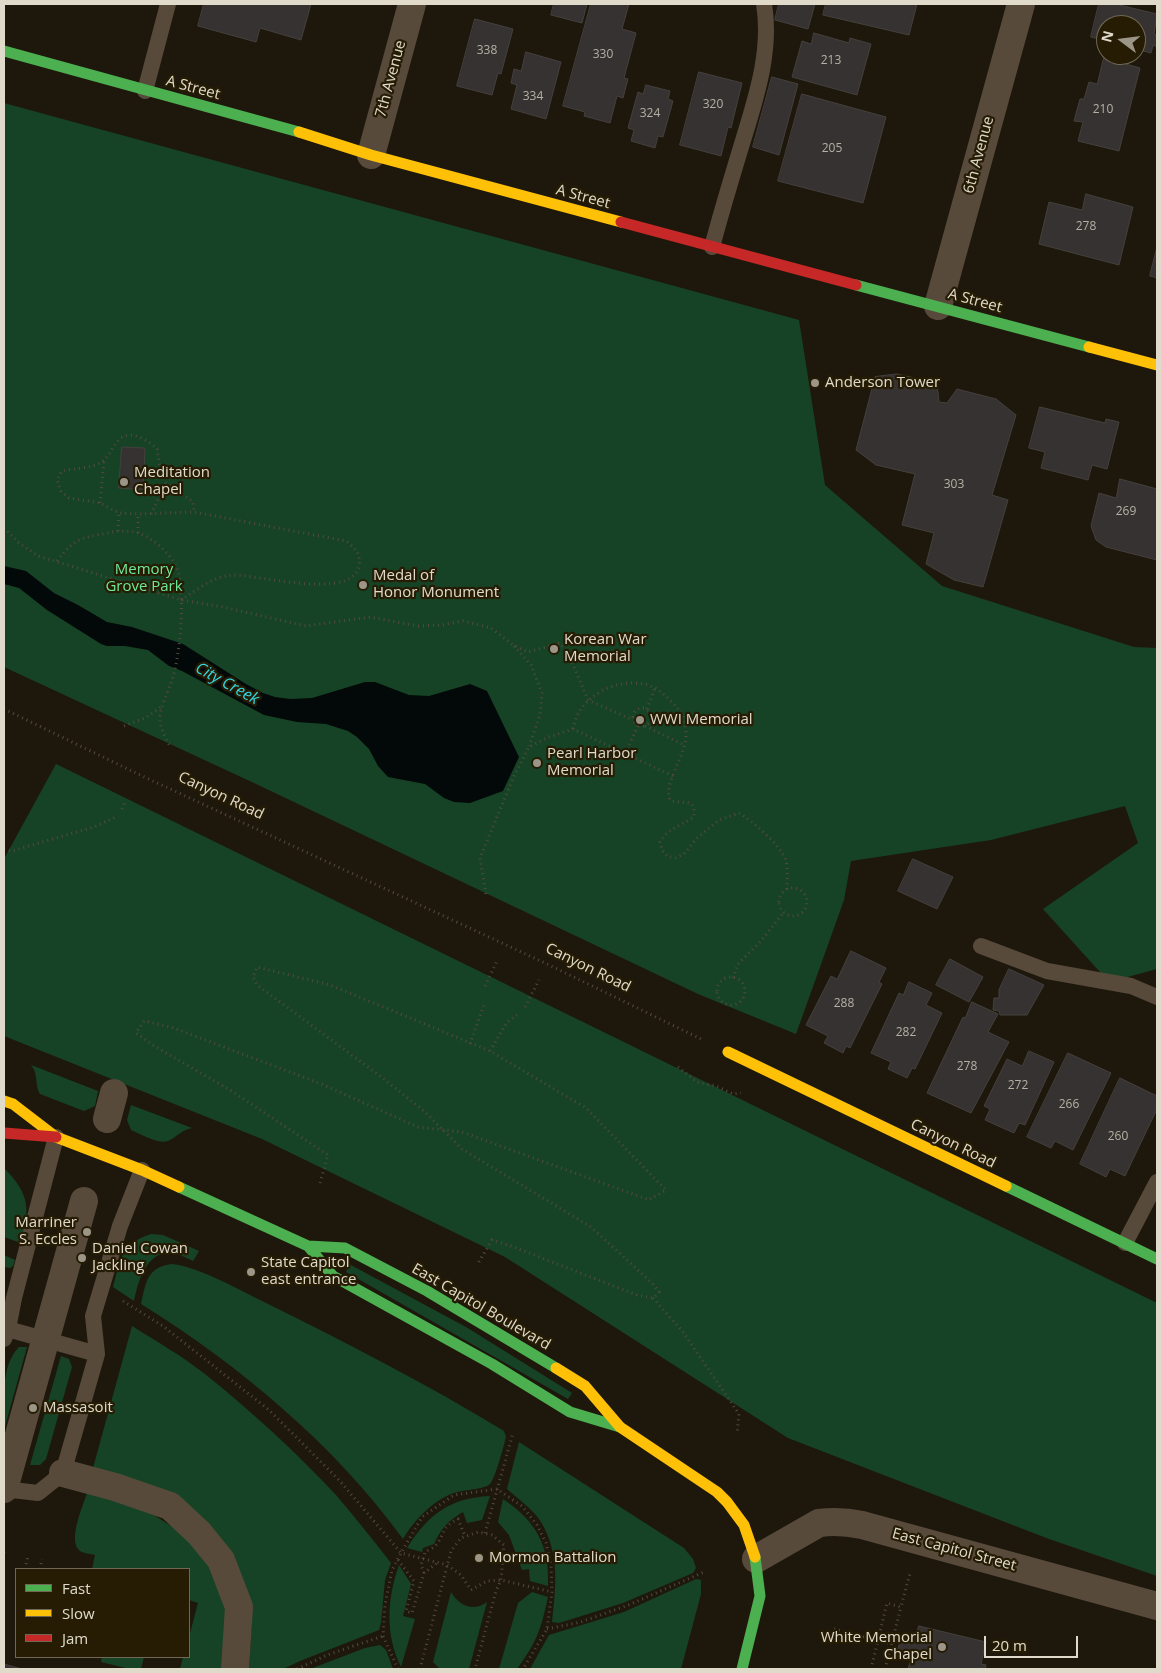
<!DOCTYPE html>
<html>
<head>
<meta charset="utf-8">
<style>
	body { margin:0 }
	#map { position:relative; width:1161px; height:1673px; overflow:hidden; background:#1e180c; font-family:"Open Sans",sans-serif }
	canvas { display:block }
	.frame { position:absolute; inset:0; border:5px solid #e0dacb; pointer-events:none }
	.legend { position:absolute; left:15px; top:1568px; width:175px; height:90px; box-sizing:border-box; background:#261c04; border:1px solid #706854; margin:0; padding:6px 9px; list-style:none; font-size:15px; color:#e0dacb }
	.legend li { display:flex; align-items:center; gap:10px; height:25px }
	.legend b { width:25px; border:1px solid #706854 }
	.north { position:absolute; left:1096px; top:15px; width:50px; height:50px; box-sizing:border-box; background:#261c04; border:1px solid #706854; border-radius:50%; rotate:285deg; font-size:14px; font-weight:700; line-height:20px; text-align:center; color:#e0dacb }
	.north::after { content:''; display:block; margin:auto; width:18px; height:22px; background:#9c9688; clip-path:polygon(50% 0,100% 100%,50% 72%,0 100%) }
	.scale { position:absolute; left:984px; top:1636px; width:94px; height:22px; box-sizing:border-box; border:2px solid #e0dacb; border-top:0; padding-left:6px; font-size:15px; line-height:18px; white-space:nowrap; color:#e0dacb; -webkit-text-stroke:4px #261c04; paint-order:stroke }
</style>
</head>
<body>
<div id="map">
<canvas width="1161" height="1673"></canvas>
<div class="frame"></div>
<ul class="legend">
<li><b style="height:6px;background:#4caf50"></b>Fast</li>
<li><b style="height:6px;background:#ffc107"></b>Slow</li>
<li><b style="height:6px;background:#c62828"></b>Jam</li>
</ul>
<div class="north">N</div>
<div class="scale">20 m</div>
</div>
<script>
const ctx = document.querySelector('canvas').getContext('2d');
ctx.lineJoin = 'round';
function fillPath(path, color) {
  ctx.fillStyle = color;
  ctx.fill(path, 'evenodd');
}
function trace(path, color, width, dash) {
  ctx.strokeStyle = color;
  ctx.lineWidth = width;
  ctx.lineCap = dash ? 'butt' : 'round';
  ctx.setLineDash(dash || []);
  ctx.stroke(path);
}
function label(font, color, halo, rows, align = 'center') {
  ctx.font = font + ' "Open Sans",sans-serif';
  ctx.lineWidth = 4.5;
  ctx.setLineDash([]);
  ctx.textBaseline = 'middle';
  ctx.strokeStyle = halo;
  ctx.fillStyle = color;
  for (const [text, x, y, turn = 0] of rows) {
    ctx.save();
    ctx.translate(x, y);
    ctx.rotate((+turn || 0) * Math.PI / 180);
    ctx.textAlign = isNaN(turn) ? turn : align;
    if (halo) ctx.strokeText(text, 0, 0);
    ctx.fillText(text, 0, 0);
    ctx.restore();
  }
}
fillPath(new Path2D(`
	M4,103L799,320L825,485L942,586L1134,647L1157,648V969L1109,982L1043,909L1138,843L1125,806L991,840L851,861L844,900L796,1034L698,994L254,783L4,667Z
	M56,764L1157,1303V1576L1049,1539L788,1438L505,1257L262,1139L4,1036V859Z
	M31,1065L98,1091L95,1106L84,1111L40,1094C34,1085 39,1074 31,1065Z
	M131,1105L192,1128C182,1130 179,1135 170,1140C160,1146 141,1134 131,1130L127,1120Z
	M4,1168C30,1194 30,1209 21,1243L4,1237Z
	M151,1234L163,1235L199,1251L193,1261C187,1258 178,1253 171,1253C146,1251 138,1282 134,1301L113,1287C121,1259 120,1244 151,1234Z
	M4,1255L15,1260L13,1266L10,1268L4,1267Z
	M172,1264C200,1267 241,1291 266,1303C347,1343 427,1384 504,1431L506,1437C504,1445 495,1479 490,1484C485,1489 465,1490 457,1492C435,1498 414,1520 403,1539C336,1446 238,1364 141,1304C146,1282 147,1267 172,1264Z
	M349,1264L466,1327L572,1393L568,1399L346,1272Z
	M132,1326C156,1341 182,1356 205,1374C251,1411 296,1452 336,1495C355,1517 373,1540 391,1563L385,1580L381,1623L379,1630L300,1661L283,1669H249L252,1620L229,1553L93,1468Z
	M19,1347H27L4,1430C4,1403 0,1366 19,1347Z
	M61,1356L69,1359L72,1367L46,1459L40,1465H30Z
	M519,1442L684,1548L693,1559L696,1568L693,1573L623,1603L559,1623L552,1622C556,1587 560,1554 541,1522C533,1509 518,1499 507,1489Z
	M87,1493L143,1508L185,1535L213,1570L228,1611L225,1669H180L183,1657H189V1637L198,1603L189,1600V1569H92L95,1555C91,1554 83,1553 80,1551C67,1541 83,1506 87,1493Z
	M490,1496L482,1520L467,1523L463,1512C448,1521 441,1528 434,1544L423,1548L422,1552L407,1548C428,1515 449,1498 490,1496Z
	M503,1499C536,1521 550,1546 548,1586L530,1581L529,1569L522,1570L509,1535L498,1522Z
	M399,1565L411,1584L403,1616L415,1619L401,1667C385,1634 387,1599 399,1565Z
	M696,1579L701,1580V1594L681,1669H530L549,1635L624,1612Z
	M451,1592C459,1606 474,1612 487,1602L469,1669H440L433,1662Z
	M532,1592L548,1597C541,1629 537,1642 517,1669H499L518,1603Z
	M380,1645L386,1650L393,1669H310L365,1648Z
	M102,1657H144L141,1669H130L101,1662Z`), '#164325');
fillPath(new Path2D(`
	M4,566L26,571L54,593L78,605L107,622L132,627L183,644L246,684L263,693L275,697L290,699L312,698L365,682H375L409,695L429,696L470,684L487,691L519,757L503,791L470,803L454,802L444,798L425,784L388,777L378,766L369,749L357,737L348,731L326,724L297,722L264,715L182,671L169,666L148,650L142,649L125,646H107L101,644L47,610L19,588L4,584Z`), '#030908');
const building = new Path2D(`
	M204,4H311L301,40L260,28L256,42L198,26Z
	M554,4H587L582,23L551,15Z
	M591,4H629L622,29L636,33L624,78L628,79L623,98L617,96L610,123L584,116L585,112L563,106Z
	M779,4H815L808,29L775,20Z
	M826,4H917L909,35L823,15Z
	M1099,4H1115L1157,14L1154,34L1157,35V47L1153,45L1151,53L1136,49V25H1106V41L1091,37Z
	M475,19L513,29L501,74L498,73L492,95L457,86Z
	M814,33L849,43L850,38L871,44L857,95L792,77L802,41L811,44Z
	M526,52L561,62L546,119L511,109L517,85L511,83L514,69L521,71Z
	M1104,58L1140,68L1119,151L1078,141L1083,122L1074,121L1080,99H1084L1089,82L1097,84Z
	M699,72L742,83L731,128L728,127L721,156L680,145Z
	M772,77L798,84L779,155L753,147Z
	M646,85L670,91L668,99L673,101L663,137L658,136L655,148L631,141L634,130L628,128L638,92L643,94Z
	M802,94L886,117L863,203L778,181Z
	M1086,194L1133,207L1119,265L1039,244L1049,202L1082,210Z
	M1157,247V278L1150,276Z
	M897,374L937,383L939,402L947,403L957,389L996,399L1016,415L992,495L1008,500L983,587L954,580L926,564L934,533L902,525L915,474L876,465L856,450L875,377Z
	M1040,407L1105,423L1106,419L1119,422L1107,469L1092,465L1088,480L1041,468L1045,452L1029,448Z
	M122,447L145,448L143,490L119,488Z
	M1120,479L1157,489V560L1106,547L1096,540L1091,526L1099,493L1116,498Z
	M913,859L953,877L937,909L898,891Z
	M851,951L886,968L879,982L882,984L850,1048L846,1046L843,1053L824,1043L828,1036L806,1025L831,976L837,979Z
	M950,959L983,977L969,1002L936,985Z
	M1009,969L1044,985L1027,1015H1000L999,1011L993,1010L994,998H999V990Z
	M909,982L932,993L926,1005L942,1013L915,1069L912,1068L907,1078L888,1069L891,1062L871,1053L899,993L903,995Z
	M972,1002L998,1014L988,1032L1009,1042L971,1113L927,1093L963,1017L965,1018Z
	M1029,1051L1054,1062L1025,1125L1019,1123L1014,1133L985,1120L990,1109L984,1106L1007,1059L1022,1066Z
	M1068,1053L1111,1073L1073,1150L1055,1141L1051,1148L1027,1137Z
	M1120,1078L1157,1096V1109L1125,1176L1110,1169L1106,1177L1080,1164Z
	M919,1626L986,1642L981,1664L986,1665L985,1669H908L912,1656L897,1652L902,1635L915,1638Z
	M4,1664L22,1669H4Z`);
fillPath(building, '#363231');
trace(building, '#44403e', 1);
trace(new Path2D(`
	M100,503L104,461
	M151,514L166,483
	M4,528L19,543L38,556L181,600L223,607L306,626L370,617L418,626L441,625L463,621L491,628L513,645L528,652L560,643L571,660L588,700L633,720
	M118,531L119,513
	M138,533V514
	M57,561C75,538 80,538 108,533C117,531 128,530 138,533C153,537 177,559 179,575C184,603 181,641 175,669C172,686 162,700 160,716C159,727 166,739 171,748
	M181,600C197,590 213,576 233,575C244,575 256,578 267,579C287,582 355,594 359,566C361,554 355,548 346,541L194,512L138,514L119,513L100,503L69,498L61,491L57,480L62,471C74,468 94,469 104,460C111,454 114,443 121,438C134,430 148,441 157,449L161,473L166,483L193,502L194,512
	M514,646L531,665L542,693L540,715L529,746
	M633 717a9 9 0 1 1 18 0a9 9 0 1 1-18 0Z
	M4,709L138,774L547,964L703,1040
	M647,709L655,688
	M124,726L145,718L161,707
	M645,726L684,745
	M573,729C577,710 585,702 601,691C615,683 638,680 653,687C662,691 678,707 683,716C685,721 686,730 686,735C686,756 663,783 670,800C677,803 684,801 692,804L694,810V817L671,830L665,835L660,842L662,850L667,856L675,858L684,854L697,838L719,820L739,813C753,822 781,845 786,861C788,870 787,881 787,890
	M625,754L638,726
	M122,809L125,802
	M4,849L12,851L94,827L118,816
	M779 902a14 14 0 1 1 28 0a14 14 0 1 1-28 0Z
	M486,894L480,858L514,776L529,747L549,737L573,729L673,776
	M717 991a14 14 0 1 1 28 0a14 14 0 1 1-28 0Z
	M733,978L738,964L760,942L784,912
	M485,986L497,961
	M525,1007L539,980
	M470,1044L485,1002
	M490,1051L507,1022L517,1015
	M678,1067L697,1082L716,1086L733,1094L741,1093
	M320,1183L328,1155L230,1090L156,1047L136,1033L144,1021L171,1027L319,1083L418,1127L462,1132L649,1200L666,1190L586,1108L490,1051L330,985L257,967L253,977L257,985L380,1076L424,1111L462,1149L591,1227L652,1283L659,1292L653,1298L637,1295L511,1246L492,1240L477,1265
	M653,1298L683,1332L739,1414L737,1434
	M123,1301L163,1326L269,1410L339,1480L401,1553L447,1565L461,1575L471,1590L487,1581L501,1580L552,1592
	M485,1533L513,1433
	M4,1553L5,1549
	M398,1560L414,1581L406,1611L412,1613L424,1573L437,1563
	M25,1569L28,1556
	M40,1569L42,1559
	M424,1573L421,1565L425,1552C428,1550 434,1548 436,1545C446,1533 440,1528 458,1519L465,1536
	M547,1629L581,1622L631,1604L704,1572
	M834,1629L891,1644
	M297,1669L327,1655L383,1636
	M398,1669L383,1636L385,1605L392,1570L401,1553L422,1517L454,1495L497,1489L522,1506L537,1525L546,1543L551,1565L552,1592L547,1629L523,1669
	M420,1669L451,1551L461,1538L478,1532L492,1535L504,1545L501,1580L496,1591L475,1669
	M871,1669L887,1603L901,1607L910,1573
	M885,1669L901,1607`), '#544a3d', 3, [1, 4]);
trace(new Path2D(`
	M145,91L168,4
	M712,247C721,213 731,180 741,147C755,101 772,52 764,4
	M981,946L1047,971L1131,986L1157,997
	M1125,1243L1157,1182
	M4,1328L97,1354
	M4,1339L8,1329L14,1298L56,1137
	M4,1489L38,1493L63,1473L97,1354L93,1316L120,1226L142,1170`), '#584a3b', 16);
trace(new Path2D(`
	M371,155L412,4
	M938,306L1021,4
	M107,1119L114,1093
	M63,1473L115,1487L170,1506L199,1533L221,1560L239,1607L235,1669
	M4,1489L84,1201
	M756,1559L819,1523C834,1521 848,1522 862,1525L1157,1606`), '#584a3b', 28);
trace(new Path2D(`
	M4,51L299,132
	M856,285L1089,347
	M1006,1186L1157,1259
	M179,1187L308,1246L345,1248L427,1291L556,1368
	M308,1246L333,1276L492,1364L570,1412L620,1427
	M742,1669L760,1596L755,1557`), '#4caf50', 11);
trace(new Path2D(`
	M299,132L371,155L621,222
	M1089,347L1157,365
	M728,1052L1006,1186
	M4,1101L13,1104L56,1137L142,1170L179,1187
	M556,1368L585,1386L620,1427L717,1492L727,1502L744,1525L755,1557`), '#ffc107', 11);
trace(new Path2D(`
	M621,222L856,285
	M4,1133L56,1137`), '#c62828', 11);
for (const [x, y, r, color] of [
	[815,383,5,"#9c9688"],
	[124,482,5,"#9c9688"],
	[363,585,5,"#9c9688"],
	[554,649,5,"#9c9688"],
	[640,720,5,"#9c9688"],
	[537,763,5,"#9c9688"],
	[87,1232,5,"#9c9688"],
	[82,1258,5,"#9c9688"],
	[251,1272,5,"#9c9688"],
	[33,1408,5,"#9c9688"],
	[479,1558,5,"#9c9688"],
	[942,1647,5,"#9c9688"]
]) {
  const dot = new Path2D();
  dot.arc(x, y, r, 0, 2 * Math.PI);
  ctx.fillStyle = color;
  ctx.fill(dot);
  trace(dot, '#261c04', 2);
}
label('12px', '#b6b0a4', null, [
	["338",487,51],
	["330",603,55],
	["213",831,61],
	["334",533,97],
	["320",713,105],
	["210",1103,110],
	["324",650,114],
	["205",832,149],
	["278",1086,227],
	["303",954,485],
	["269",1126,512],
	["288",844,1004],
	["282",906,1033],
	["278",967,1067],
	["272",1018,1086],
	["266",1069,1105],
	["260",1118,1137]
]);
label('15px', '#e0dacb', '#261c04', [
	["7th Avenue",391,79,-75],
	["A Street",193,88,15],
	["6th Avenue",979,155,-75],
	["A Street",583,197,15],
	["A Street",975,301,15],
	["Canyon Road",221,796,25],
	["Canyon Road",588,968,26],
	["Canyon Road",953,1144,26],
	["East Capitol Boulevard",481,1307,30],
	["East Capitol Street",954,1550,15]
]);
label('15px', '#e0dacb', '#261c04', [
	["Anderson Tower",825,383],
	["Meditation",134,473],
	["Chapel",134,490],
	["Medal of",373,576],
	["Honor Monument",373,593],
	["Korean War",564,640],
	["Memorial",564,657],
	["WWI Memorial",650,720],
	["Pearl Harbor",547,754],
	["Memorial",547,771],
	["Marriner",77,1223,"right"],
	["S. Eccles",77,1240,"right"],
	["Daniel Cowan",92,1249],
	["Jackling",92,1266],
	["State Capitol",261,1263],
	["east entrance",261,1280],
	["Massasoit",43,1408],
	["Mormon Battalion",489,1558],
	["White Memorial",932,1638,"right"],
	["Chapel",932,1655,"right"]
], 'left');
label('15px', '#6fea99', '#261c04', [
	["Memory",144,570],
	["Grove Park",144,587]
]);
label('italic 16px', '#32d7e0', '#261c04', [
	["City Creek",227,684,29]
]);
</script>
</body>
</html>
